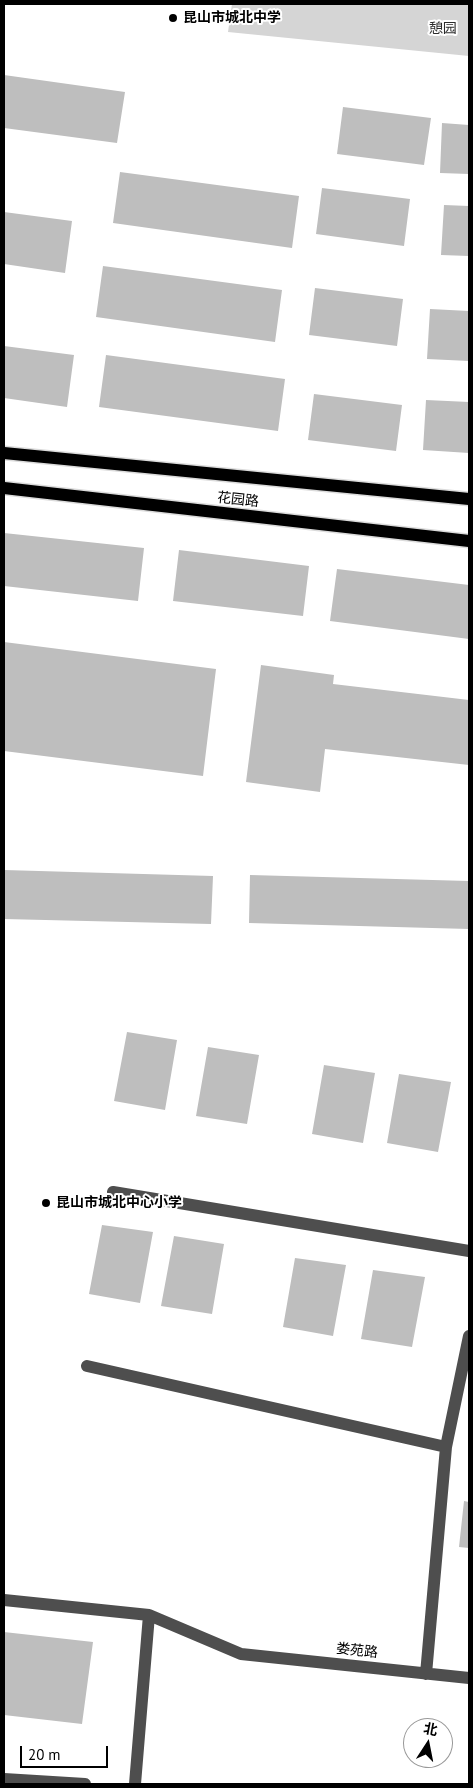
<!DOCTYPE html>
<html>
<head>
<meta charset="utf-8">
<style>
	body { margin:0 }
	#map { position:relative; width:473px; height:1788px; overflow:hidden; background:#fff; font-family:"PT Sans","Noto Sans SC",sans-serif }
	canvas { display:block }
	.frame { position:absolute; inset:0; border:5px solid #000; pointer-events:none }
	.north { position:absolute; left:403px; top:1718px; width:50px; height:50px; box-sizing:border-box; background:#fff; border:1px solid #999; border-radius:50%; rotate:11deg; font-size:14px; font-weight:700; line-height:20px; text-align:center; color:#000 }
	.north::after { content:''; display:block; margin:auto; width:18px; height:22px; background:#000; clip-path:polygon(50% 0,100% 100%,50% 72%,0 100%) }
	.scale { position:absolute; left:20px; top:1746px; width:88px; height:22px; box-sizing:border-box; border:2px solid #000; border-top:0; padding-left:6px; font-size:15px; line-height:18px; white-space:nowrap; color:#000; -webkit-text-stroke:4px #fff; paint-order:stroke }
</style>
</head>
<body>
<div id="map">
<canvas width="473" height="1788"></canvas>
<div class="frame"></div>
<div class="north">北</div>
<div class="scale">20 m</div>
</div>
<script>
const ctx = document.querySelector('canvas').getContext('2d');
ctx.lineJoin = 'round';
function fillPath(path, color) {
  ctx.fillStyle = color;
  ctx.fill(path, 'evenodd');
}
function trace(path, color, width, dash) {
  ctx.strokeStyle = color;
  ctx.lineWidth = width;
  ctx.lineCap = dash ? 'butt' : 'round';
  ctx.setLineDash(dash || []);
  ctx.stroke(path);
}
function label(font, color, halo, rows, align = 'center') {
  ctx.font = font + ' "PT Sans","Noto Sans SC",sans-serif';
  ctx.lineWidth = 4;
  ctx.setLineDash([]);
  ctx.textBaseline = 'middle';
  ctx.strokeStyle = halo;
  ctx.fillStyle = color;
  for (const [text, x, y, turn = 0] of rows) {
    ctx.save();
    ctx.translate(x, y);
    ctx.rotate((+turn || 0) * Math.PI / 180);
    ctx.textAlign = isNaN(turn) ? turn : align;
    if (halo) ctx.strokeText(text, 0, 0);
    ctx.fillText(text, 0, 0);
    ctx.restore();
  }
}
fillPath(new Path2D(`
	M232,4H469V56L228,32Z`), '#d5d5d5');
fillPath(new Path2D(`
	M4,75L125,92L117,143L4,128Z
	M343,107L431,118L424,165L337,154Z
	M442,123L469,125V174L440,173Z
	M120,172L299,196L292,248L113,223Z
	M322,188L410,199L404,246L316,234Z
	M444,205L469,206V256L441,255Z
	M4,212L72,221L65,273L4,264Z
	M103,266L282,290L275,342L96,317Z
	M315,288L403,299L397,346L309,335Z
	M430,309L469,311V361L427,359Z
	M4,346L74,355L67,407L4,398Z
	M106,355L285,379L278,431L99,407Z
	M314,394L402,405L396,451L308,440Z
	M426,400L469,402V453L423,450Z
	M4,533L144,548L138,601L4,586Z
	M179,550L309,566L303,616L173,601Z
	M337,569L469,585V639L330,621Z
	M4,642L216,669L203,776L4,751Z
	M261,665L334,675L333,684L469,700V765L325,749L320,792L246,782Z
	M4,870L213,876L211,924L4,919Z
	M250,875L469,881V929L249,923Z
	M127,1032L177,1040L165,1110L114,1101Z
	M208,1047L259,1055L247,1124L196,1116Z
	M324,1065L375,1073L363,1143L312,1134Z
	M399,1074L451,1082L438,1152L387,1143Z
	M102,1225L153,1232L140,1303L89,1294Z
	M174,1236L224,1244L212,1314L161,1306Z
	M295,1258L346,1265L333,1336L283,1327Z
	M373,1270L425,1277L412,1347L361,1339Z
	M464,1501L469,1502V1548L459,1547Z
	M4,1632L93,1642L82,1724L4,1715Z`), '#bebebe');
const major = new Path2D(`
	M4,453L469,499
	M4,488L469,541`);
trace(major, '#dbdbdb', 15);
trace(new Path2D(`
	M113,1192L469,1251
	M87,1366L446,1447
	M4,1600L149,1615
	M426,1674L446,1447L469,1336
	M4,1779L85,1784
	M135,1784L149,1615L241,1654L469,1678`), '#4e4e4e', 12);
trace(major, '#000', 12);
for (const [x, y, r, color] of [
	[173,18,5,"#000"],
	[46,1203,5,"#000"]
]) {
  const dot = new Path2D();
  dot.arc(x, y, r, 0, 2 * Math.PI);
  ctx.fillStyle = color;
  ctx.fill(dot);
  trace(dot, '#fff', 2);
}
label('bold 14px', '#000', '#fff', [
	["昆山市城北中学",183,18],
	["昆山市城北中心小学",56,1203]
], 'left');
label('14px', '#2c2c2c', '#fff', [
	["憩园",443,29]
]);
label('14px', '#000', '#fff', [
	["花园路",238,500,6],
	["娄苑路",357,1651,6]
]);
</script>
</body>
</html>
